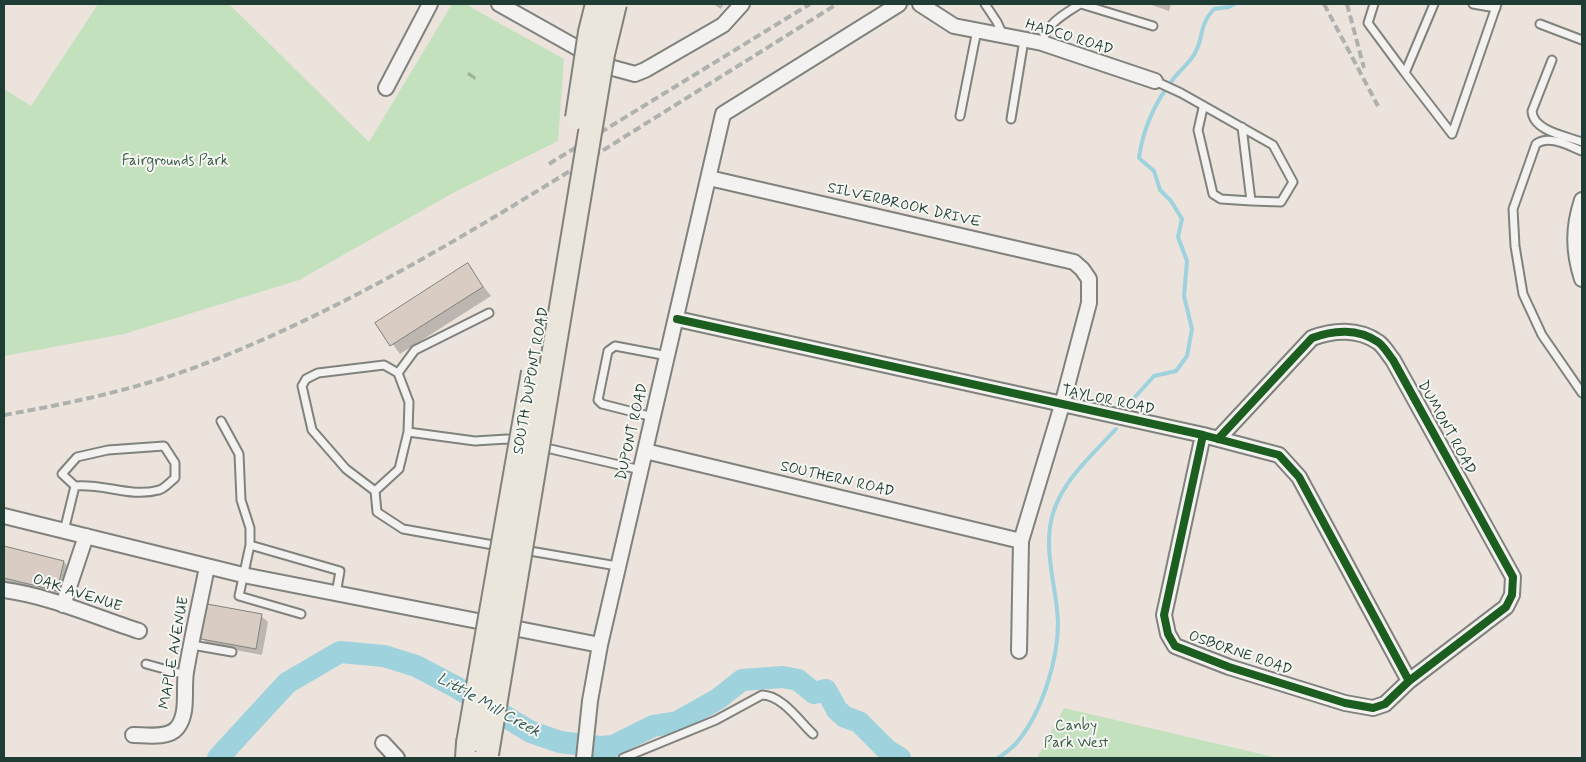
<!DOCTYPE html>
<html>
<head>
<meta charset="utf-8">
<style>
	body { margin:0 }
	#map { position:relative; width:1586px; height:762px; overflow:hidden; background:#ebe3dc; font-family:Mynerve,sans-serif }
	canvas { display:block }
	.frame { position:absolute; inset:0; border:5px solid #1f3d34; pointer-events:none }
</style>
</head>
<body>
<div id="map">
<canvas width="1586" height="762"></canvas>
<div class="frame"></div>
</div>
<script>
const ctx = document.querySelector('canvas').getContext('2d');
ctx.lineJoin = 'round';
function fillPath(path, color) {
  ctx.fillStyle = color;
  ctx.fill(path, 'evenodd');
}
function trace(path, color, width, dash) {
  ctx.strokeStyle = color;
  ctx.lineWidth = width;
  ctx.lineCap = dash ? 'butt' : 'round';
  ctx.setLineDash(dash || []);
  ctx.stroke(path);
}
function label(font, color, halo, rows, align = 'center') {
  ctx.font = font + ' Mynerve,sans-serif';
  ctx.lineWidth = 4;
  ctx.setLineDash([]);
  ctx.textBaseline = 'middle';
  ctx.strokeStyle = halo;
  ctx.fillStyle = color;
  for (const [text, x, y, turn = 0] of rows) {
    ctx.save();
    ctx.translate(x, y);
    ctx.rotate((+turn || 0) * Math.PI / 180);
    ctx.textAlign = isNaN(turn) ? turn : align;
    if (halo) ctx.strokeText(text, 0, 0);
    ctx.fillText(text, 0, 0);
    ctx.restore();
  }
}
fillPath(new Path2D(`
	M98,4H229L369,142L452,4H465L564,59L558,141L453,193L299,280L124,334L4,356V89L31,106Z
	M1064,708L1278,758H1037Z`), '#c4e1be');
fillPath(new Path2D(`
	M713,4H724L721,9Z
	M1149,4H1171L1169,11Z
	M469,72L476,77L475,80L467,75Z
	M467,265L491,296L400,354L377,323Z
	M4,548L64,562L72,571L66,598L4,584Z
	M261,616L268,622L262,655L209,645L202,638Z`), '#0003');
trace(new Path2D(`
	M1135,397L1154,376L1176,371L1187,356L1192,329L1184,296L1187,261L1178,237L1182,219L1171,201L1160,190L1154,171L1139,158C1143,128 1155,102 1174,78C1181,69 1192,61 1196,51C1204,35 1199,25 1214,9L1229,7L1234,4
	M998,758C1005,753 1013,748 1018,741C1042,712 1058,660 1058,623C1057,585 1041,548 1054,510C1065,478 1094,453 1116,429`), '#9ed2dc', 4);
trace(new Path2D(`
	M218,758L287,683L340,652L384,656L416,666L456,687L531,732L560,742L600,747L613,746L653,726L677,722L718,699L742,680L783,677L798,680L814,693L826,690L837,710L845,717L859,722L887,750L900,758`), '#9ed2dc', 22);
const building = new Path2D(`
	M468,263L483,287L390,346L375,323Z
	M4,546L64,561L57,591L4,578Z
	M207,604L262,614L256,649L201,639Z`);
fillPath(building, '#d9ccc3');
trace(building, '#80827d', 1);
const lane = new Path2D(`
	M985,4L997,22L1003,35
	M1081,4L1153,26
	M1374,4L1368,23L1405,73
	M1434,4L1405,73L1452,134
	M1473,4L1496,8
	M1540,24L1582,40
	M1042,43C1047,23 1063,15 1080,4
	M1552,60L1532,111C1533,131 1566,136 1582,142
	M1155,81L1181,93L1273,145L1293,182L1281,202L1251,201L1242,127
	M1203,108L1198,130L1213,194L1221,199L1251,201
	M960,116L977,30
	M1011,119L1024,40
	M1452,134L1497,4
	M1582,151C1569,146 1549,134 1536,144L1513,209L1515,246L1523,294L1542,335L1582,393
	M398,373L415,350L489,313
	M653,417L602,404L598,400L608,351L615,346L668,356
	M221,421L239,454L241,500L250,528V545L239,596L301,614
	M542,447L641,470
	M375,491L346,469L312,430L302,386L306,379L318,373L384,365L398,373L409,402L408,432
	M64,531L75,486C104,483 130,498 159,490C164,489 170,482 175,478V463L164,446L108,450L77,457L62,474L75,486
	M250,545L340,571L336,594
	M499,546L403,529L377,512L375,491L399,469L408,432L475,441L507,439L519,442
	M524,550L617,566
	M192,645L232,652
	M146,664L186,675
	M623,758L716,720L762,695C782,695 800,722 813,734`);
const street = new Path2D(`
	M499,4L613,68L635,74L645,70L723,25L742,4
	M920,4L954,26L1042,43L1155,81
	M386,88L430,4
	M709,178L1074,262L1082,269L1089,279V303L1062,405L1021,541L1019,651
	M1582,200C1573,227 1573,251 1582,279
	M677,319L1203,435L1279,455L1299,477L1409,681
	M1203,435L1164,615L1168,634L1175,646L1229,667L1345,703L1373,708L1385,704L1409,681L1506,607L1512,595L1513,577L1393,360C1388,354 1384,346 1378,342C1358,328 1333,330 1312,338L1218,439
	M645,451L1021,541
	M4,516L243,575L600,645
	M4,590C50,596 95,617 139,631
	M63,605L86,536
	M133,735C145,735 168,739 177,728C189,713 183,690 186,672C192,637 200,602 207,567
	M383,743L397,758
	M584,758L590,701L600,645L723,114L899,4`);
const primary = new Path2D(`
	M467,758L468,743`);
trace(lane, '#80827d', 11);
trace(street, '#80827d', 18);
trace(primary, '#80827d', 26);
trace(lane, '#f4f2f0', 7);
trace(street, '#f4f2f0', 14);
trace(primary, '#eae6db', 22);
trace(new Path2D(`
	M1324,4L1378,106
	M1347,4L1364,68
	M549,164L810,4
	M4,415C72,403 143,388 209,362C345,309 470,233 594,156C675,105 756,55 837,4`), '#afb1ae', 4, [8, 4]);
const primaryBridge = new Path2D(`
	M577,118L590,32L597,4
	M468,743L533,372
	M487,754L603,54L615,4`);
trace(primaryBridge, '#80827d', 26, []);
trace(primaryBridge, '#eae6db', 22);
trace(new Path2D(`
	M677,319L1203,435L1279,455L1299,477L1409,681
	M1203,435L1164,615L1168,634L1175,646L1229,667L1345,703L1373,708L1385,704L1409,681L1506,607L1512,595L1513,577L1393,360C1388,354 1384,346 1378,342C1358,328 1333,330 1312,338L1218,439`), '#1b5e20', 8);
label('15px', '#1f3d34', '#f6f6f2', [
	["HADCO ROAD",1069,38,17],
	["SILVERBROOK DRIVE",904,206,13],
	["SOUTH DUPONT ROAD",532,381,-80],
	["TAYLOR ROAD",1108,401,12],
	["DUMONT ROAD",1446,428,61],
	["DUPONT ROAD",633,432,-77],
	["SOUTHERN ROAD",837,480,13],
	["OAK AVENUE",77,594,18],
	["MAPLE AVENUE",175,653,-80],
	["OSBORNE ROAD",1240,654,19]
]);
label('15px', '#3a5e4b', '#f6f6f2', [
	["Fairgrounds Park",175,162],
	["Canby",1076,727],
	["Park West",1076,744]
]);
label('italic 16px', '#325956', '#f6f6f2', [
	["Little Mill Creek",488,706,29]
]);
</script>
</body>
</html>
